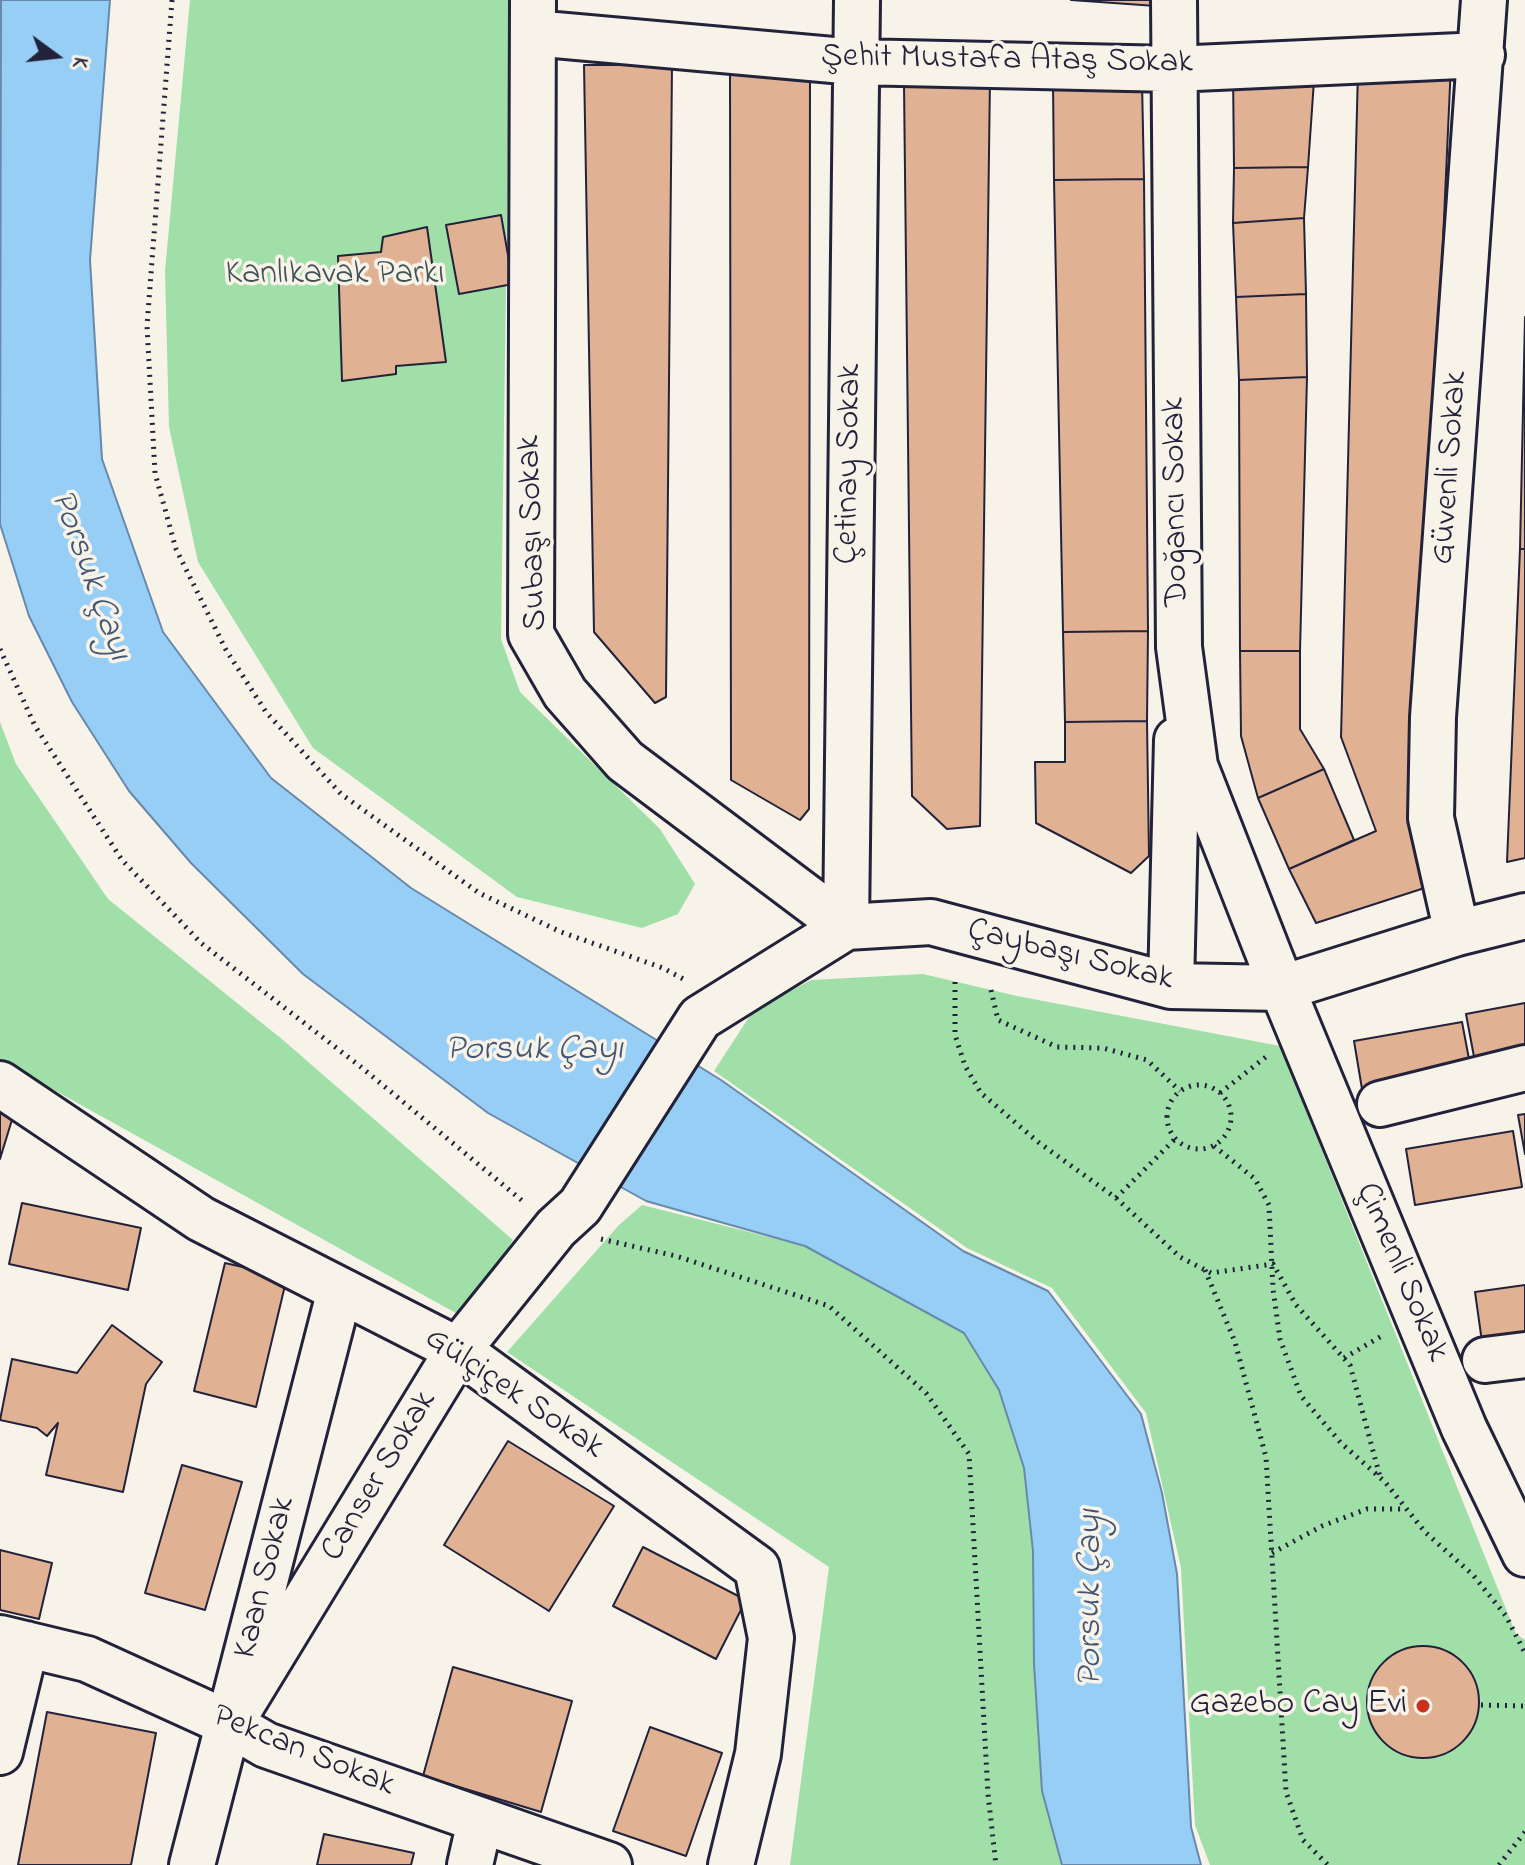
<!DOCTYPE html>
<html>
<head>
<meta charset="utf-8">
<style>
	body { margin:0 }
	#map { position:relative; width:1525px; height:1865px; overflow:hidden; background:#f7f3e8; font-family:"Indie Flower",sans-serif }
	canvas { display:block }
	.north { position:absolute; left:16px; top:16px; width:80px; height:80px; -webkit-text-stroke:6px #f7f3e8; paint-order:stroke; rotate:105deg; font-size:22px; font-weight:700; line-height:32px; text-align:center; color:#22223b }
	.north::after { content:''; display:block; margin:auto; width:28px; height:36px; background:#22223b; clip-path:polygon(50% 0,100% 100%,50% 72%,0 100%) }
</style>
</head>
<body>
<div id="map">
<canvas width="1525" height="1865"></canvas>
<div class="north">K</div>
</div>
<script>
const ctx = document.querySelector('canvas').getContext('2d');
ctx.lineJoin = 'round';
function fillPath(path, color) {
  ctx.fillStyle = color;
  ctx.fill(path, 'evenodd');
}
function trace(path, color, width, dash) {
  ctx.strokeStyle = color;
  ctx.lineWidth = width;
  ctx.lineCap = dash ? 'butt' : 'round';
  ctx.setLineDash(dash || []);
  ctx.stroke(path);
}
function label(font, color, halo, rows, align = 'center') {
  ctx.font = font + ' "Indie Flower",sans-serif';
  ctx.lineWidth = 7;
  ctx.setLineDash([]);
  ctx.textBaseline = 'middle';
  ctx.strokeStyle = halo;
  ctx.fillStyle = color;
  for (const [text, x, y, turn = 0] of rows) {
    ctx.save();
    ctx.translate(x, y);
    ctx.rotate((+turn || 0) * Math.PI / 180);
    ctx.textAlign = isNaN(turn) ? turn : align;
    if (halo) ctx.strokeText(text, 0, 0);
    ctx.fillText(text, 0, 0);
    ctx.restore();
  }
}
fillPath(new Path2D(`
	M190,0H510L501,639L520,692L660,829L695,884L678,914L642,928L517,897L313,748L198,562L169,427L165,271Z
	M0,722L16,764L108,899L283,1040L513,1240L463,1317L0,1060Z
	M923,974L1017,996L1280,1046L1516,1634L1525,1640V1865H1210L1195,1825L1181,1568L1146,1413L1052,1288L967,1248L714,1071L753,1011L811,980Z
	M642,1205L805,1246L964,1333L999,1390L1024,1468L1033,1551L1042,1791L1062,1865H790L829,1567L507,1352L619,1225Z`), '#a0dfa8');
const water = new Path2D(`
	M1,0H110L90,260L102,459L163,632L271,778L411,888L721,1080L963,1251L1048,1291L1141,1414L1162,1493L1177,1574L1191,1827L1201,1865H1062L1042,1791L1034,1664L1033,1551L1024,1468L999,1390L964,1333L805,1246L646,1201L488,1113L303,974L191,863L129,791L72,702L29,616L0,524Z`);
fillPath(water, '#97cef6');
trace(water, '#6889ab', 2);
const building = new Path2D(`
	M1071,0H1157L1156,6Z
	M1451,64L1418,794L1440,883L1316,923L1289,869L1376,831L1341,737L1358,70Z
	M584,65H672L666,697L655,703L594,632Z
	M1315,66L1308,167L1234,168L1233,71Z
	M730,71L810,74L809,809L800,820L731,780Z
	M990,78L980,826L947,829L912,796L904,84Z
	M1142,82L1144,179L1054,180L1053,83Z
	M1308,167L1304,218L1233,223L1234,168Z
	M1144,179L1148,631L1063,632L1054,180Z
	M501,215L513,284L459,294L446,225Z
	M1304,218L1306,294L1236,297L1233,223Z
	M427,227L446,362L396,366V374L342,381L338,256L381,252L383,237Z
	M1306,294L1307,377L1239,380L1236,297Z
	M1525,317V549H1520Z
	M1307,377L1300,651H1240L1239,380Z
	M1520,549H1525V858L1507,862Z
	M1148,631L1147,721L1065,722L1063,632Z
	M1240,651H1300V729L1324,769L1258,798L1241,736Z
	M1147,721L1149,856L1131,873L1036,823L1035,762H1065V722Z
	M1324,769L1354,840L1289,869L1258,798Z
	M1525,1003V1053L1475,1062L1466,1014Z
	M1462,1022L1472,1075L1363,1095L1354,1041Z
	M0,1094L18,1100L0,1159Z
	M1525,1114V1154L1518,1115Z
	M1513,1131L1522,1187L1415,1205L1406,1149Z
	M22,1203L141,1228L128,1290L9,1264Z
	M225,1263L287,1277L256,1407L194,1391Z
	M1525,1285V1343L1483,1349L1475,1292Z
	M112,1325L162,1362L146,1384L123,1492L46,1475L58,1423L47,1436L37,1428L0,1420L12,1359L77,1373Z
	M508,1441L614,1506L549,1611L444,1545Z
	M182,1465L242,1482L205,1610L145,1593Z
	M643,1547L746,1600L716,1659L613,1606Z
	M0,1550L52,1563L39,1619L0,1610Z
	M1367 1702a56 56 0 1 1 112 0a56 56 0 1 1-112 0Z
	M453,1667L572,1701L541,1812L423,1776Z
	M47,1712L156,1733L131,1865H18Z
	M650,1727L722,1753L686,1856L613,1831Z
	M324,1834L414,1853L411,1865H317Z`);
fillPath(building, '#e1b193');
trace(building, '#22223b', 2);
const minor = new Path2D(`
	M533,0L531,634L565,693L625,761L846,927
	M1174,0L1179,647L1195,766L1282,988L1464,1428L1525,1554
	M533,33L855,62L1173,69L1482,55
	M846,927L857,0
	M1457,933L1431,818L1433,717L1484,0
	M1171,986L1177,740
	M0,1084L201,1219L458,1350L757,1568L771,1638L758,1754L731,1865
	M1380,1104L1525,1068
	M1485,1360L1525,1355
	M0,1638L87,1659L230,1724L266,1745L609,1865
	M230,1724L458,1350L556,1228L580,1206L700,1018L846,927L931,922L1171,986L1282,988L1457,933L1525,916
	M0,1752L26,1644
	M192,1865L340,1290
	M470,1865L480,1821`);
trace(minor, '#22223b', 50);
trace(new Path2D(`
	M172,0L147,326L155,473L176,549L226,650L266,712L341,794L479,893L561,932L663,968L687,981
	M0,649L35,726L122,860L201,943L361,1067L525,1203
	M955,982V1035L965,1066L981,1093L1038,1142L1116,1198L1180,1257L1211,1273L1273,1264L1296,1305L1350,1365L1380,1477
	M991,990L998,1020L1057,1047L1103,1048L1147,1060L1180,1091
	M1167 1117a32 32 0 1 1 64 0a32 32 0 1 1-64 0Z
	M1220,1093L1267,1056
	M1214,1146L1255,1179L1269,1205L1273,1289L1280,1339L1301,1396L1341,1443L1385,1482L1425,1532L1473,1575L1506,1616L1525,1653
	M1116,1198L1175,1139
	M601,1239L676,1256L829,1306L926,1393L969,1454L988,1794L996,1865
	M1205,1270L1235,1342L1266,1457L1286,1792L1303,1840L1328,1865
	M1344,1358L1385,1334
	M1272,1553L1322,1526L1367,1509H1406
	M1481,1705L1525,1706
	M1499,1865L1525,1832`), '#22223b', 5, [2, 6]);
trace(minor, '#f7f3e8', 44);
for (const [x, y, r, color] of [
	[1423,1706,8,"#c8321e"]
]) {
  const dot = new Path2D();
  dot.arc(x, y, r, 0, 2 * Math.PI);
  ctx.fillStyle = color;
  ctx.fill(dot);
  trace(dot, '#f7f3e8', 3);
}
label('34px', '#22223b', '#f7f3e8', [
	["Şehit Mustafa Ataş Sokak",1007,62,1],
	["Çetinay Sokak",851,464,-89],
	["Güvenli Sokak",1452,468,-86],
	["Doğancı Sokak",1178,502,-91],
	["Subaşı Sokak",535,533,-92],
	["Çaybaşı Sokak",1070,957,14],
	["Çimenli Sokak",1400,1273,67],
	["Gülçiçek Sokak",513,1395,34],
	["Canser Sokak",381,1477,-59],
	["Kaan Sokak",267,1578,-76],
	["Pekcan Sokak",303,1753,22]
]);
label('34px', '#425156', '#f7f3e8', [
	["Kanlıkavak Parkı",335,276]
]);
label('34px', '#22223b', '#f7f3e8', [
	["Gazebo Cay Evi",1407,1706]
], 'right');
label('italic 36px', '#455673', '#f7f3e8', [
	["Porsuk Çayı",88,576,70],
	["Porsuk Çayı",534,1052],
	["Porsuk Çayı",1093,1598,-90]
]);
</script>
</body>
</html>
